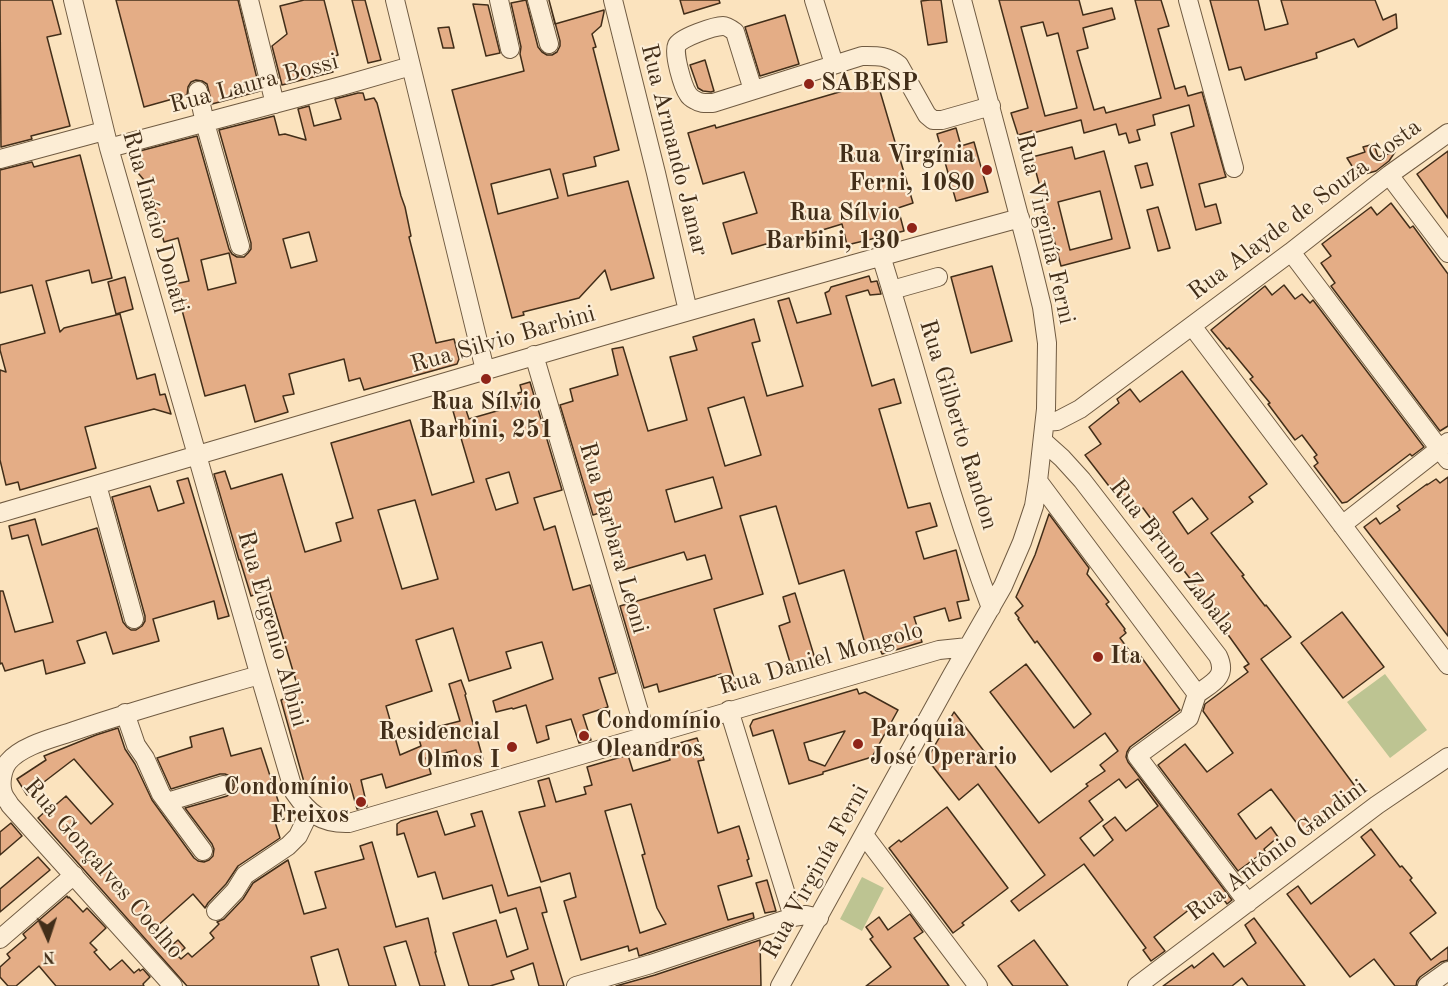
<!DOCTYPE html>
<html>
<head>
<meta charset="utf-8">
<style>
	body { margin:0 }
	#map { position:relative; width:1448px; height:986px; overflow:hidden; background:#fbe3be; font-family:"Old Standard TT",serif }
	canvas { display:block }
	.north { position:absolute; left:18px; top:908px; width:60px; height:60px; -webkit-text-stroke:4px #fcedd5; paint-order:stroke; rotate:177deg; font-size:16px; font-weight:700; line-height:24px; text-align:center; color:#422e19 }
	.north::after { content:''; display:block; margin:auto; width:21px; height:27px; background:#422e19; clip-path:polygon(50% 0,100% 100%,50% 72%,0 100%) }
</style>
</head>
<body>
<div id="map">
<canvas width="1448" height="986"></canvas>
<div class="north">N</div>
</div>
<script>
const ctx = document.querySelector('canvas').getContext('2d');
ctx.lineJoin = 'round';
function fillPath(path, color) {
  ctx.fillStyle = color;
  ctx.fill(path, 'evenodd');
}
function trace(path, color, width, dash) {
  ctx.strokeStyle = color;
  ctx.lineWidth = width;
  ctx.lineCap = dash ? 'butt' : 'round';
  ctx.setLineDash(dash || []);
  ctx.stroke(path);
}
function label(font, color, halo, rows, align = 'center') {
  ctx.font = font + ' "Old Standard TT",serif';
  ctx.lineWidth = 4.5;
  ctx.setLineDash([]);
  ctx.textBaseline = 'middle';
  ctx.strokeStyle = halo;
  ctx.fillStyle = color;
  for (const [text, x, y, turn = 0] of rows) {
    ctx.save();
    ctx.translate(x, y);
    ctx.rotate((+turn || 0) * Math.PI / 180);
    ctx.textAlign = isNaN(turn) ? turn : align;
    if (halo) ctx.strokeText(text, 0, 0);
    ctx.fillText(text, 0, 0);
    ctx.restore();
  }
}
fillPath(new Path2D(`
	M1385,674L1427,730L1390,758L1347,702Z
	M862,877L884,888L862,931L840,919Z`), '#bdc492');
const building = new Path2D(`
	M0,0H52L61,34L47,37L70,126L31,136L32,139L1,147Z
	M116,0H238L260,91L212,104L207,84L202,81L196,80L191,82L188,87L187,95L144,107Z
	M304,0H324L338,55L330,58L333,72L282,85L272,46L287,34L280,6Z
	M352,0H365L381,60L368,63Z
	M526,0L538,47L542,52L547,55H552L557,52L560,46V41L549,0L555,24L604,10V12L601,26L592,34L596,47L593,48L619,150L594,157L596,166L563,174L568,196L628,181L654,278L611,290L605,270L579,298L523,312L524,315L512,318L452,90L524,71L520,54L521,47L511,3ZM550,169L558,198L498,214L491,184Z
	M680,0H719L720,3L684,14Z
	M930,0H941L947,42L928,45L921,1Z
	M999,0H1079L1083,15L1112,8L1115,19L1083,28L1088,48L1077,51L1094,110L1104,107L1106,113L1161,98L1135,0H1161L1169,26L1158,29L1175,89L1185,86L1188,96L1202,92L1225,174L1226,177L1199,184L1205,207L1216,204L1221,223L1196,230L1171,133L1194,126L1189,105L1153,115L1155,125L1137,130L1140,140L1129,143L1126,133L1119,135L1116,124L1084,133L1081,120L1033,133L1032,131L1018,135L1011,113L1028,108ZM1043,22L1047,36L1058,33L1077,108L1045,116L1021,27Z
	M1210,0H1258L1265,30L1288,24L1281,0H1375L1383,20L1396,14L1397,28L1358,47L1354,39L1316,53L1317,58L1245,80L1241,67L1229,70Z
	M473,4L488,5L500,53L486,56Z
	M785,15L799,64L760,76L745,27Z
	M449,27L454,48H443L438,28Z
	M705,60L714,91L711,92L703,91L698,88L690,65Z
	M877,81L913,203L898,208L904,231L847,245L842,224L767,247L766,244L732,254L723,223L757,213L744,172L703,184L688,133L715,125L716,128Z
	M358,93H363L365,100L374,98L377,103L401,196L405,207L411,236L409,237L436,343L454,339L459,359L457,364L364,390L360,378L349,381L344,359L289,374L294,394L283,396L288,412L255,422L245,385L205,396L175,284L189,281L178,238L164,242L149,186L133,167L132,159L133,155L136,152L197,136L229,249L232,254L237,257H244L248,253L251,249V243L219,130L274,116L279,135L285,134L306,140L298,109L309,106L314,126L341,119L335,99ZM309,232L317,261L291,268L283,239ZM229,253L236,283L208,290L201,260Z
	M956,128L961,146L974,142L988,192L956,201L937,134Z
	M1374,144L1378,157L1395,152L1389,161L1376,171L1365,174L1359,172L1352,166L1347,158L1365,152L1363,147Z
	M1072,147L1075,159L1104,151L1130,248L1061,266L1032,157ZM1100,191L1112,239L1070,250L1058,202Z
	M1448,151V218L1417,174Z
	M80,155L112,278L92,283L89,270L46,281L60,332L64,328L120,314L137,379L155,374L160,395L165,394L171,414L154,409L85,427L96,468L20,490L18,482L6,485L0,460V370L6,372L0,350V345L45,333L32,285L0,293V170L32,162L34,167Z
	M1147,163L1153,185L1141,188L1135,166Z
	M1391,203L1410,228L1413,226L1448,274V426L1440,431L1331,286L1335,283L1321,263L1331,256L1322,244L1371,207L1377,215Z
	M1158,207L1170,248L1158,251L1147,210Z
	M992,266L1012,341L971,353L951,277Z
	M869,276L871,282L877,281L881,294L870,295L868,290L846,296L872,386L894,379L901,403L879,409L908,508L930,503L937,526L916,532L924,559L956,550L969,600L957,602L961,618L949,621L945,608L914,617L922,642L882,654L878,644L866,647L844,570L799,584L776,506L740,516L763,594L714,609L736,685L725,689L721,674L659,692L657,684L644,688L620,606L712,579L705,555L687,560L684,552L623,570L606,511L593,515L560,405L573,401L570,389L618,375L612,349L623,347L648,431L687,420L670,357L697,350L693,337L754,319L760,341L752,343L767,396L803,386L778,301L789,298L797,323L831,314L825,293L829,291L831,287ZM744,397L761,455L725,466L708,408ZM713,477L722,508L675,522L666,490Z
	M125,277L133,309L116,314L108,282Z
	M1284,285L1295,299L1302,294L1310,303L1313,300L1424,447L1412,456L1410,454L1347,502L1342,503L1314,466L1318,463L1314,457L1317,455L1302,435L1295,440L1268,404L1270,403L1250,379L1253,377L1229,348L1227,349L1211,330L1265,286L1272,295Z
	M1182,371L1267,484L1249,497L1253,502L1211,533L1239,569L1244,575L1242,576L1265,606L1266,605L1291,637L1261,659L1360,793L1305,834L1271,789L1238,814L1256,839L1271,827L1278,837L1264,849L1265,851L1238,871L1158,765L1185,744L1207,772L1233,753L1203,711L1205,704L1248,672L1244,667L1249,664L1196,590L1198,589L1172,555L1176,553L1143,508L1132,516L1085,455L1101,444L1089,427L1119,403L1117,399L1130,389L1140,402ZM1192,498L1208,519L1188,534L1173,512Z
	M530,382L562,490L534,498L544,530L555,526L573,590L590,585L616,673L599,678L608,707L583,715L591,740L579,743L571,719L546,726L549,739L537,743L526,705L513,709L512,708L496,712L493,701L553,679L542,642L506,652L511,668L469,681L453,628L416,640L432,691L386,706L400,755L421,746L417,732L460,721L449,684L461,680L466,694L465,695L483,759L460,766L456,750L426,758L431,774L386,788L382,774L361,780L367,806L357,809L350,784L310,795L306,789L300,768L281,700L286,698L284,692L298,688L269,590L251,596L240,560H239L214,474L225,471L231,489L282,474L305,552L341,541L336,523L353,518L331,443L410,420L432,495L474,482L453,411L465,407L469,419L521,404L518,393L522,392L520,385ZM509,472L518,503L496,510L486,479ZM415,500L438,579L402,589L378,510Z
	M1448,477V636L1364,527L1376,518L1380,524L1400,510L1397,506L1427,484V485L1436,479L1440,483Z
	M188,478L229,616L218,619L214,601L153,619L159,641L113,654L106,632L77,641L85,663L46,674L43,660L5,671L2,663L0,664V591H3L15,632L53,622L28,535L12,539L9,526L35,519L42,545L97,528L123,622L127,627L131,630H136L142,626L145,621V616L112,497L150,486L158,511L184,503L177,481Z
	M1049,514L1089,568L1087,574L1109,602L1106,604L1125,629L1124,630L1126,633L1120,638L1134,657L1139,654L1180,710L1130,747L1127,752L1126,757L1128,762L1232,900L1227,904L1217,890L1190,909L1154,937L1165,951L1151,961L1143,950L1146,948L1084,864L1019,911L1011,901L1045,875L978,784L959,800L927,759L954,712L1039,823L1088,786L1086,784L1105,771L1100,765L1118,751L1105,733L1051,772L990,692L1026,664L1074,728L1091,714L1037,641L1035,643L1018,619L1019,618L1015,613L1023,606L1016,597L1035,555ZM1119,779L1126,788L1138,779L1158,806L1126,831L1115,817L1103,826L1113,840L1094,856L1080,838L1103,820L1089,801Z
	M795,593L816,662L792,669L779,626L790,622L783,597Z
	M1342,612L1384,667L1343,698L1301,643Z
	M857,689L859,694L865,692L898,710L872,757L823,772V774L789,784L773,730L753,736L750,726L753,720ZM845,731L825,766L809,760L804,743Z
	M118,728L125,749L135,764L152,800L194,858L198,861L204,862L209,860L213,856L214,849L212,844L185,808L227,796L232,792L234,787V782L230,776L225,774H220L171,789L157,758L192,747L190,737L223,728L231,756L261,748L284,819L275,822L280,838L238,866L226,884L208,903L205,908L193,894L154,929L170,947L178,940L185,948L177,955L181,959L188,953L192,957L214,938L210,933L219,924L217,922L224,919L243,899L253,883L288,860L304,914L326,908L315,872L364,859L360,846L372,842L396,927L428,918L436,952H435L445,986H420L406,941L384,947L396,986H349L338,949L311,957L319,986H187L38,818L50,807L51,809L66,796L91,824L113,804L74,759L27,795L17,779L46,760L44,756L96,735Z
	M697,738L704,760L698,761L718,833L739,826L749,859L747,860L752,876L718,886L728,920L753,913L754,918L639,956L637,948L629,951L628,946L581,960L564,901L576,897L570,873L541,882L519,812L545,806L538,781L549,778L556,802L586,794L584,787L592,785L587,767L628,755L633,771L670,760L666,747ZM631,804L645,854L642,855L657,908L666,924L640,933L605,811Z
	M947,807L1008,888L962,923L964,925L953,933L889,848L899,840L901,842Z
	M437,811L445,835L475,826L471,814L482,811L508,896L540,887L547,912L542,913L564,986H539L533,963L511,971L514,979L490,986H469L453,933L496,920L507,957L528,949L516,908L500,913L492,885L443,899L435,872L418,877L404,833L397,835V824L401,821Z
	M11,823L22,836L0,855V832Z
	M1371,829L1400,867L1402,866L1412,878L1410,880L1436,913L1410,933L1431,960L1448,947V960L1441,962L1420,977L1417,981L1416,986H1395L1374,959L1350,977L1287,894L1298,886L1311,904L1349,875L1375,855L1361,837Z
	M38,857L50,870L0,912V889Z
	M767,880L776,911L765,913L756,883Z
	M67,896L68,898L69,897L83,912L87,908L106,928L90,943L97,950L94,952L110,970L122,960L134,973L139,969L140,971L143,969L150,977L143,984L144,986H56L39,966L16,986H8L0,977V967L10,958L7,954L26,938L23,934Z
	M910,914L923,932L914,938L949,986H866L891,967L870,939L873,937L866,927L879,917L888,930Z
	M1254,918L1305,986H1248L1242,978L1232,986H1163L1192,965L1194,968L1213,953L1224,967L1256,943L1245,925Z
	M760,940L761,986H616L655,975Z
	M1034,940L1068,986H1013L998,966Z`);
fillPath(building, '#e4ad86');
trace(building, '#422e19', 1.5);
const minor = new Path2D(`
	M73,0L109,148L197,455L257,666L294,792C309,814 322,824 349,823L939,650L968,647
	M249,0L275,104
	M395,0L485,370
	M499,0L510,49
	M537,0L549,44
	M613,0L656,173L688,311
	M814,0L834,64
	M1188,0L1234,168
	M753,90L735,32C731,29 727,26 723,26C714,26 680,38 677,45C673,54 683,87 688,94C689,96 693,99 695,100C701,104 706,103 713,103L862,56C876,56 887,55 899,65L927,115L933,120H942L991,106
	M198,91L205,123L240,246
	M109,148L345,85L411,66
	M0,159L104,131
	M1389,175L1448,253
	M1291,252L1448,460
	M881,256C918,373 947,493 991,608
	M892,290L938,277
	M1192,326L1448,665
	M534,355L646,735
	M1045,422L1057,421L1080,409L1291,252L1389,175L1448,133
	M1038,481L1197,694C1212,683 1228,677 1218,656L1082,480L1062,458L1043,441
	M97,485L134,619
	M0,513C340,414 679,311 1020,218
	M1342,525L1448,442
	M1197,694L1189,718L1137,756L1248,903
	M729,710L793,917L806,915L819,918
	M125,713L136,745L145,758L161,794L203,851
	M167,802L223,785
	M864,835L978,986
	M216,911L235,891L245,875L288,846L298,836L310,811
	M0,939L74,875
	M173,986L10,805C8,801 4,797 3,793C0,784 2,770 8,762C22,745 54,738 74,731C135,710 197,693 259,675
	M576,986L651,964L793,917
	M780,986L952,675L1003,586L1022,542L1034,506L1038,481L1046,409L1047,343L1042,307L1029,254L962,0
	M1137,986L1377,805L1448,757
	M1427,986L1448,971`);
trace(minor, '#705b42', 20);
trace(minor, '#fcedd5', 18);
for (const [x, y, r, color] of [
	[809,84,6,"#8f2418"],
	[987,170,6,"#8f2418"],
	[912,228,6,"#8f2418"],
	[486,379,6,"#8f2418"],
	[1098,657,6,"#8f2418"],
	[584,736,6,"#8f2418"],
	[858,744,6,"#8f2418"],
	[512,747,6,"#8f2418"],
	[361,802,6,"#8f2418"]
]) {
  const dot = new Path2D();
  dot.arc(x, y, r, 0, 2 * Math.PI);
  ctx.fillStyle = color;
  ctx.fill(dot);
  trace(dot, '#fcedd5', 2);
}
label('24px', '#422e19', '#fcedd5', [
	["Rua Laura Bossi",254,84,-15],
	["Rua Armando Jamar",674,150,76],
	["Rua Alayde de Souza Costa",1305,210,-37],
	["Rua Inácio Donati",155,222,74],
	["Rua Virginía Ferni",1045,229,77],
	["Rua Silvio Barbini",503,340,-16],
	["Rua Gilberto Randon",958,425,73],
	["Rua Barbara Leoni",613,538,74],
	["Rua Bruno Zabala",1172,557,52],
	["Rua Eugenio Albini",272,629,74],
	["Rua Daniel Mongolo",821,659,-16],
	["Rua Antônio Gandini",1277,851,-37],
	["Rua Gonçalves Coelho",103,869,49],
	["Rua Virginía Ferni",816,872,-61]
]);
label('bold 24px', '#422e19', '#fcedd5', [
	["SABESP",821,84],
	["Rua Virgínia",975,156,"right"],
	["Ferni, 1080",975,184,"right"],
	["Rua Sílvio",900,214,"right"],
	["Barbini, 130",900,242,"right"],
	["Rua Sílvio",486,403,"center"],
	["Barbini, 251",486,431,"center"],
	["Ita",1110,657],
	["Condomínio",596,722],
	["Oleandros",596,750],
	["Paróquia",870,730],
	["José Operario",870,758],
	["Residencial",500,733,"right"],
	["Olmos I",500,761,"right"],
	["Condomínio",349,788,"right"],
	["Freixos",349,816,"right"]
], 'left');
</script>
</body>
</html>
